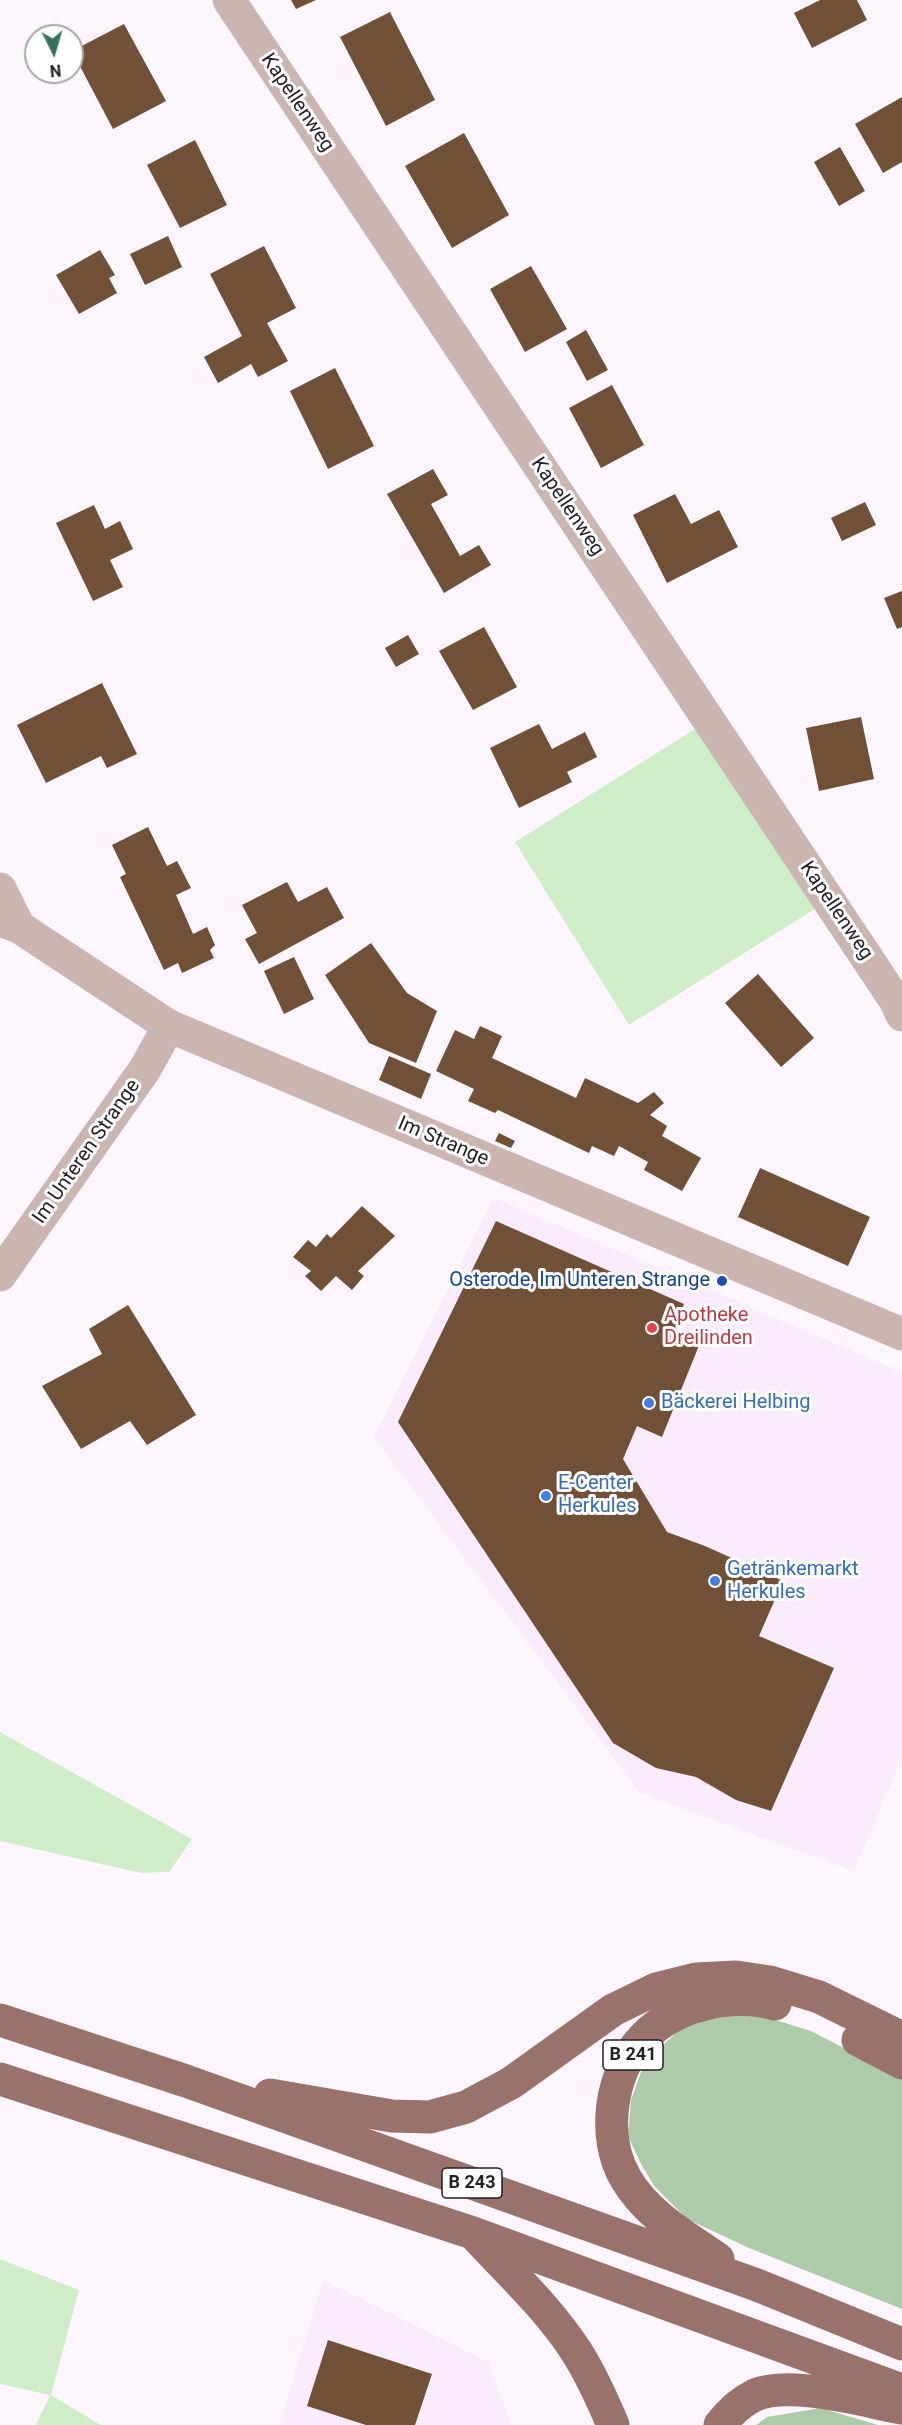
<!DOCTYPE html>
<html>
<head>
<meta charset="utf-8">
<style>
	body { margin:0 }
	#map { position:relative; width:902px; height:2425px; overflow:hidden; background:#fdf6fe; font-family:Roboto,sans-serif }
	canvas { display:block }
	.north { position:absolute; left:24px; top:24px; width:60px; height:60px; box-sizing:border-box; background:#fff; border:2px solid #a8a5a8; border-radius:50%; rotate:175deg; font-size:16px; font-weight:700; line-height:24px; text-align:center; color:#251f26 }
	.north::after { content:''; display:block; margin:auto; width:21px; height:27px; background:#38715a; clip-path:polygon(50% 0,100% 100%,50% 72%,0 100%) }
</style>
</head>
<body>
<div id="map">
<canvas width="902" height="2425"></canvas>
<div class="north">N</div>
</div>
<script>
const ctx = document.querySelector('canvas').getContext('2d');
ctx.lineJoin = 'round';
function fillPath(path, color) {
  ctx.fillStyle = color;
  ctx.fill(path, 'evenodd');
}
function trace(path, color, width, dash) {
  ctx.strokeStyle = color;
  ctx.lineWidth = width;
  ctx.lineCap = dash ? 'butt' : 'round';
  ctx.setLineDash(dash || []);
  ctx.stroke(path);
}
function label(font, color, halo, rows, align = 'center') {
  ctx.font = font + ' Roboto,sans-serif';
  ctx.lineWidth = 6;
  ctx.setLineDash([]);
  ctx.textBaseline = 'middle';
  ctx.strokeStyle = halo;
  ctx.fillStyle = color;
  for (const [text, x, y, turn = 0] of rows) {
    ctx.save();
    ctx.translate(x, y);
    ctx.rotate((+turn || 0) * Math.PI / 180);
    ctx.textAlign = isNaN(turn) ? turn : align;
    if (halo) ctx.strokeText(text, 0, 0);
    ctx.fillText(text, 0, 0);
    ctx.restore();
  }
}
fillPath(new Path2D(`
	M494,1198L902,1372V1757L854,1871L640,1793L374,1437Z
	M323,2280L488,2362L511,2425H280Z`), '#faecfc');
fillPath(new Path2D(`
	M703,724L818,907L629,1025L515,842Z
	M0,1732L192,1839L169,1872L141,1873L0,1841Z
	M0,2259L79,2290L51,2395L101,2425H36L50,2395L0,2384Z`), '#cfedc9');
fillPath(new Path2D(`
	M736,2015L769,2018L811,2031L902,2078V2309L749,2248L687,2219L655,2187L642,2166L628,2136L631,2100L641,2072L658,2050L678,2031L706,2020Z
	M821,2408L878,2425H756L767,2417Z`), '#aecba9');
fillPath(new Path2D(`
	M291,0H316L296,9Z
	M820,0H857L867,20L812,48L794,13Z
	M390,12L435,100L386,126L340,37Z
	M124,24L166,101L113,129L72,51Z
	M902,97V162L883,173L855,124Z
	M464,133L509,215L452,248L405,166Z
	M195,140L227,205L180,228L147,165Z
	M840,147L865,191L839,206L814,162Z
	M168,236L182,267L145,285L130,254Z
	M264,246L296,308L267,323L288,361L258,377L251,364L218,383L204,357L242,336L210,274Z
	M100,250L115,275L109,278L117,293L79,314L56,275Z
	M531,266L567,329L525,352L490,289Z
	M586,330L608,370L587,381L566,342Z
	M335,368L374,446L328,469L290,391Z
	M612,385L644,445L601,468L569,408Z
	M433,469L448,495L431,504L460,556L479,545L491,565L444,593L387,494Z
	M675,494L691,524L719,510L738,547L667,583L633,515Z
	M865,502L876,525L842,541L831,518Z
	M94,505L105,529L120,521L133,549L110,560L123,587L93,601L56,523Z
	M902,591V627L897,629L884,598Z
	M484,627L517,687L473,710L439,651Z
	M408,635L419,654L396,667L385,648Z
	M102,683L137,754L107,768L101,756L46,783L17,725Z
	M861,717L874,779L819,791L806,728Z
	M539,724L552,749L585,732L597,757L567,772L572,782L519,808L490,748Z
	M148,827L167,866L177,861L191,888L176,895L193,934L207,927L215,945L210,950L214,958L182,973L178,963L164,970L120,877L126,874L112,845Z
	M287,882L298,902L327,887L344,918L259,964L245,939L257,933L242,905Z
	M371,943L407,993L437,1011L416,1063L369,1043L325,975Z
	M294,957L314,999L284,1014L264,971Z
	M758,974L814,1038L781,1067L725,1003Z
	M480,1026L502,1036L492,1058L576,1098L585,1078L638,1103L654,1092L664,1103L650,1115L667,1126L662,1136L701,1158L682,1191L644,1170L648,1162L619,1146L614,1156L592,1146L589,1153L498,1110L495,1113L468,1101L474,1089L436,1071L455,1030L474,1039Z
	M389,1056L431,1074L421,1099L379,1080Z
	M499,1133L515,1141L511,1148L495,1141Z
	M760,1168L870,1217L848,1266L738,1217Z
	M362,1206L395,1236L358,1271L364,1276L352,1290L336,1276L321,1291L305,1276L311,1271L293,1257L308,1240L316,1247L327,1234L331,1238Z
	M496,1221L684,1304L674,1332L700,1343L662,1437L637,1426L623,1459L667,1532L705,1546L783,1581L759,1636L834,1668L771,1811L736,1800L696,1777L656,1768L613,1743L398,1422Z
	M128,1305L196,1415L147,1445L130,1421L81,1449L42,1386L102,1354L89,1329Z
	M328,2340L432,2374L415,2425H366L307,2406Z`), '#705037');
trace(new Path2D(`
	M229,0L895,1000L902,1015
	M0,889L19,927
	M0,920L19,927L169,1026L902,1334
	M0,1275L145,1069L169,1026`), '#cbb5b1', 33);
trace(new Path2D(`
	M0,2020L186,2081L757,2285L902,2344
	M858,2040L902,2063
	M0,2079L473,2233L902,2390
	M270,2095L392,2116L430,2117L466,2107L511,2083L613,2010L656,1989L696,1979L736,1977L770,1982L819,1997L902,2038
	M476,2236C510,2273 549,2309 576,2351C591,2374 602,2399 613,2425
	M718,2259C685,2236 647,2215 626,2179C601,2137 610,2073 643,2038C675,2005 731,1992 775,2004
	M720,2425C729,2413 741,2402 755,2395C790,2380 864,2401 902,2408`), '#9a726c', 33);
for (const [x, y, r, color] of [
	[722,1281,6,"#1a4fb4"],
	[652,1328,6,"#e0444e"],
	[649,1403,6,"#3f7fe0"],
	[546,1496,6,"#3f7fe0"],
	[715,1581,6,"#3f7fe0"]
]) {
  const dot = new Path2D();
  dot.arc(x, y, r, 0, 2 * Math.PI);
  ctx.fillStyle = color;
  ctx.fill(dot);
  trace(dot, '#fff', 2);
}
for (const [x, y, w] of [
	[633,2055,60],
	[472,2183,60]
]) {
  const box = new Path2D();
  box.roundRect(x - w / 2, y - 15, w, 30, 4.5);
  ctx.fillStyle = '#fff';
  ctx.fill(box);
  trace(box, '#251f26', 1.5);
}
label('bold 18px', '#251f26', null, [
	["B 241",633,2055],
	["B 243",472,2183]
]);
label('20px', '#251f26', '#fff', [
	["Kapellenweg",297,103,56],
	["Kapellenweg",567,507,56],
	["Kapellenweg",836,911,56],
	["Im Strange",443,1142,23],
	["Im Unteren Strange",87,1152,-55]
]);
label('20px', '#164399', '#fff', [
	["Osterode, Im Unteren Strange",710,1281]
], 'right');
label('20px', '#be3a42', '#fff', [
	["Apotheke",664,1316],
	["Dreilinden",664,1339]
], 'left');
label('20px', '#366cbe', '#fff', [
	["Bäckerei Helbing",661,1403],
	["E-Center",558,1484],
	["Herkules",558,1507],
	["Getränkemarkt",727,1570],
	["Herkules",727,1593]
], 'left');
</script>
</body>
</html>
